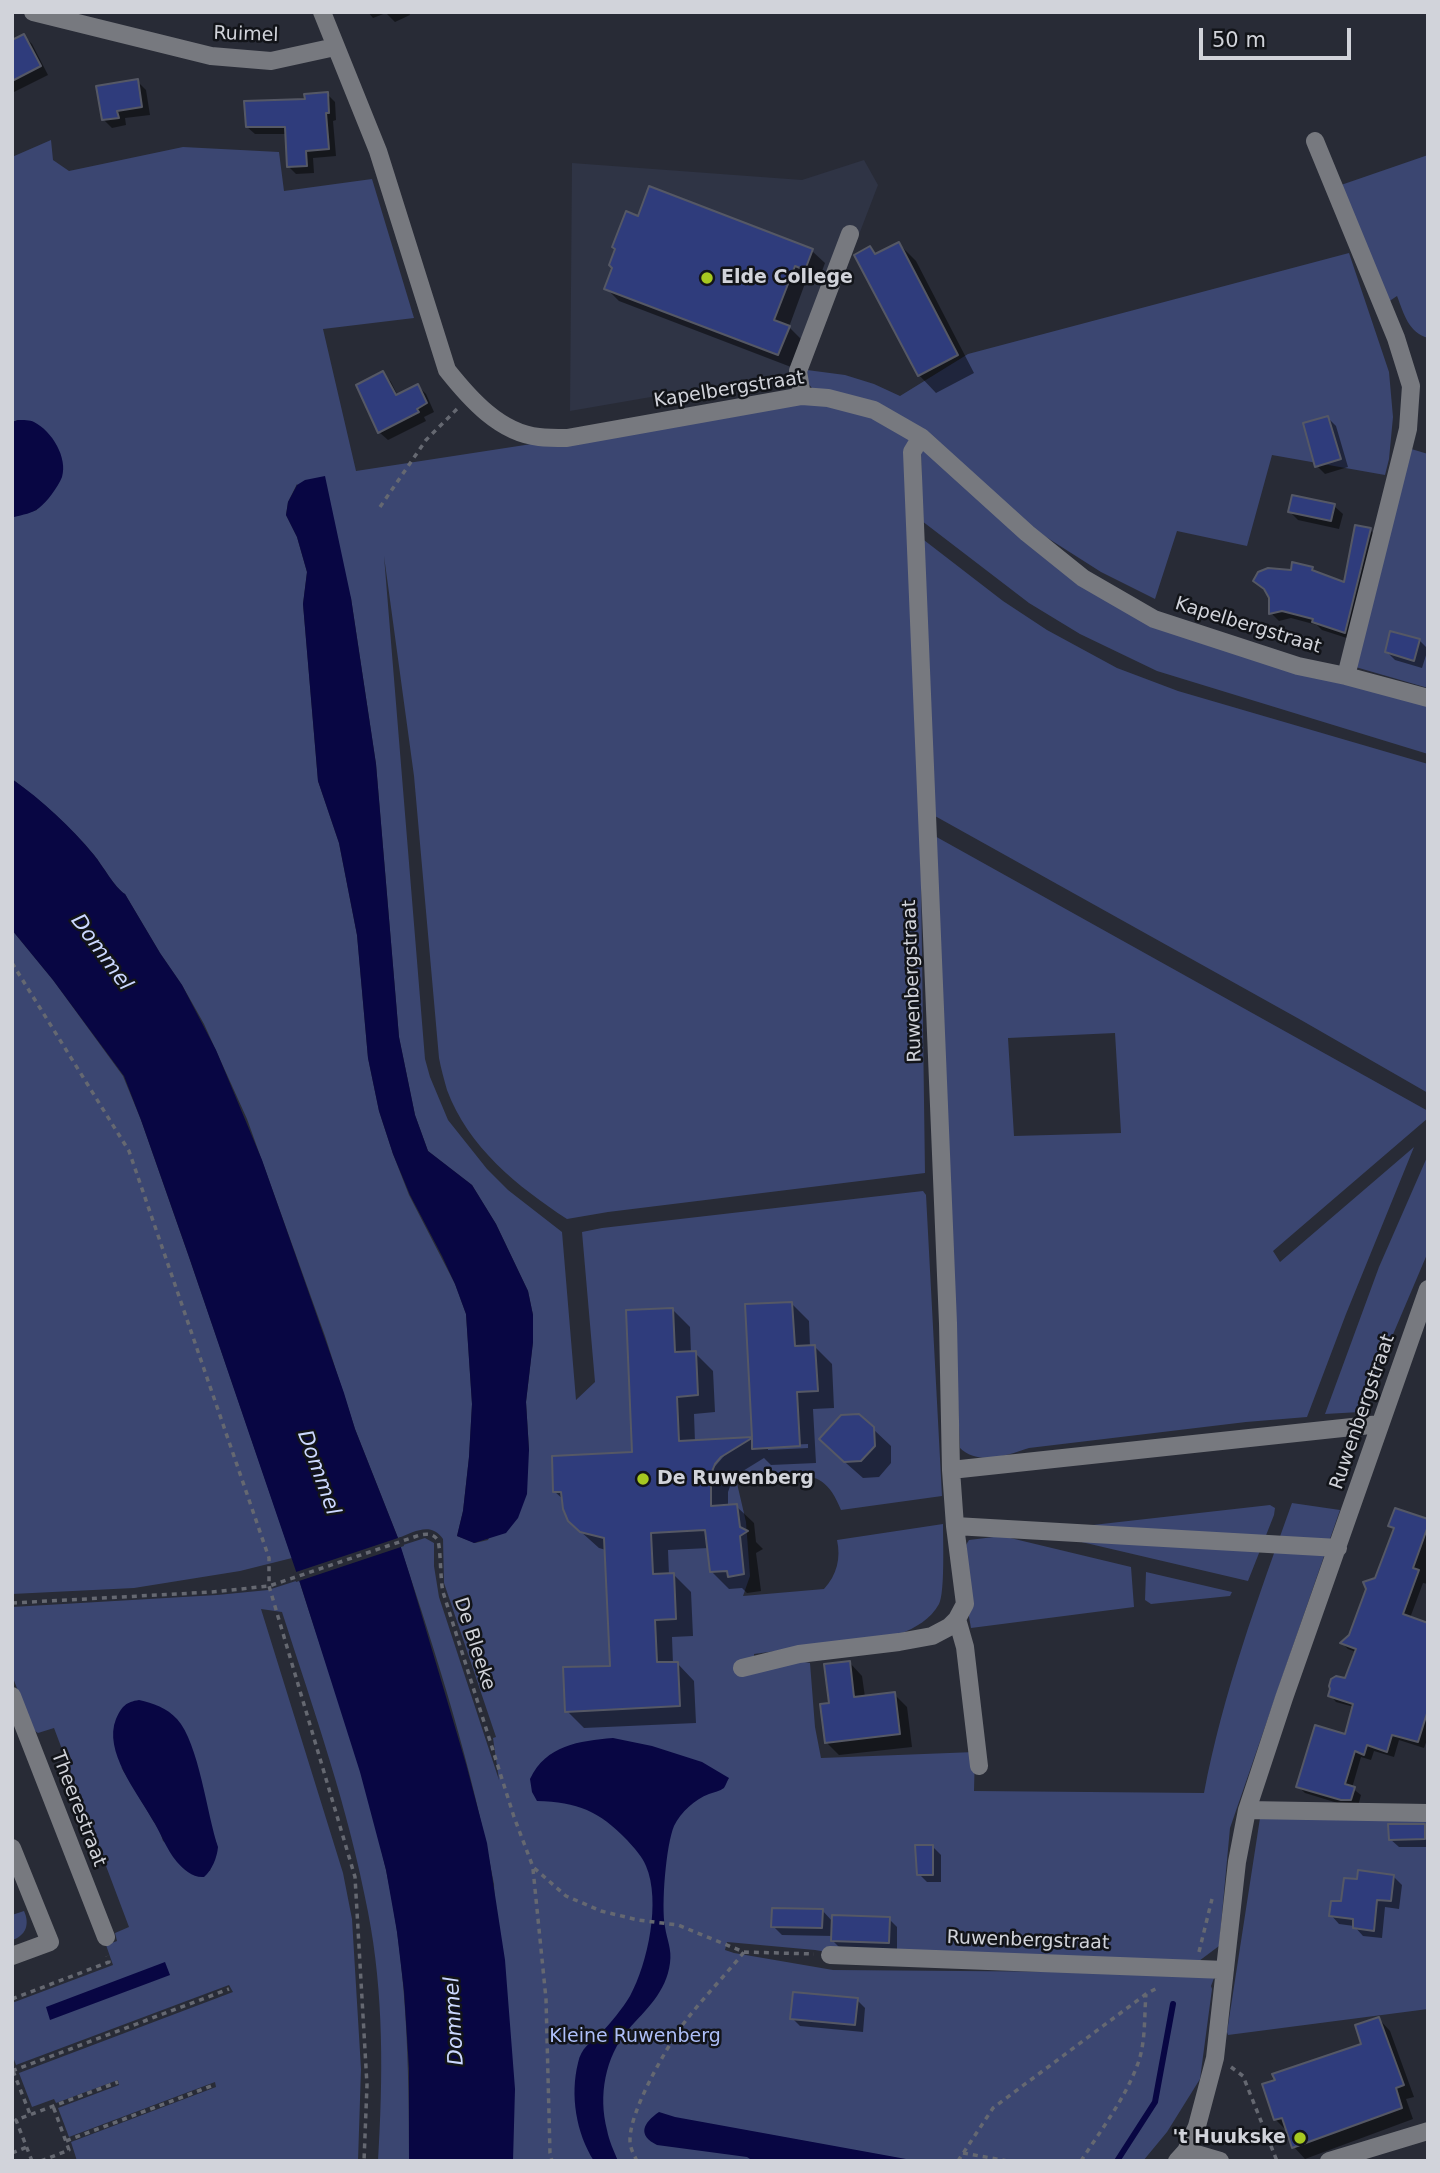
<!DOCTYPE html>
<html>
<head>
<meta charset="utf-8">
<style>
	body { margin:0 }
	#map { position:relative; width:1440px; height:2173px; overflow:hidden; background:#282b36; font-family:"DejaVu Sans",sans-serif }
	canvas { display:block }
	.frame { position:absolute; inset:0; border:14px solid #d1d3da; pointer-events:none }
	.scale { position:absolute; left:1199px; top:28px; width:152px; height:32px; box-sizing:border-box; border:4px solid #d1d3da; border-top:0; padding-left:9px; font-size:21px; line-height:24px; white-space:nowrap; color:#d1d3da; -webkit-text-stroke:5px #121419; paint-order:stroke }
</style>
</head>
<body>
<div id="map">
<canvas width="1440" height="2173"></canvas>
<div class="frame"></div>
<div class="scale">50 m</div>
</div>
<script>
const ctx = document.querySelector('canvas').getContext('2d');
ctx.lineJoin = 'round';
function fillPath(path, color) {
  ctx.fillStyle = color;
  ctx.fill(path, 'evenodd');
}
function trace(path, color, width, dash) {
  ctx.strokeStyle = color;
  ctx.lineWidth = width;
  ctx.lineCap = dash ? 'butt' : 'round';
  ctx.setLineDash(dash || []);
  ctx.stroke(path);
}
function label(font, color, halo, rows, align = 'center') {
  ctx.font = font + ' "DejaVu Sans",sans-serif';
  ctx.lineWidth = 5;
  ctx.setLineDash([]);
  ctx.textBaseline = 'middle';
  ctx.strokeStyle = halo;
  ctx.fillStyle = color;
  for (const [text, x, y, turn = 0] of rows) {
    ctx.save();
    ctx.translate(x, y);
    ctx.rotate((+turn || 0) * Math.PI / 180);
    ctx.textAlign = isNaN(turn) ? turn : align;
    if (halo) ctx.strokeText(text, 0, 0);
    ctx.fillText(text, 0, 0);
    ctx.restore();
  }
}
fillPath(new Path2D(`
	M864,160L878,185L807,370L570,411L572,163L802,180Z`), '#2f3445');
fillPath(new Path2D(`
	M51,140L53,160L69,171L183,147L279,152L284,191L372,179L414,318L323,329L356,471L798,403L852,408L915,439L925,1173L608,1212L567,1219C518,1187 468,1147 447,1090C444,1079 441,1069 439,1058L414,776L384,556L425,1059L430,1077L448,1120L487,1169L508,1190L562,1232L576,1400L595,1382L582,1232L602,1228L923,1191L926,1195L942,1496L841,1510C827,1474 810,1473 775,1476C762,1477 749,1477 736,1479L746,1522L750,1576L743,1596L824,1589C837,1575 841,1558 837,1540L943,1524C943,1540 945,1593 939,1604C931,1619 915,1628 900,1634L754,1654L755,1668L799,1661L810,1663L815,1727L821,1758L975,1752L974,1791L1204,1793C1223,1693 1258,1598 1292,1503L1340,1510L1230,1828L1219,1946L1199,1961L861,1958L815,1950L727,1942L725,1950L734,1953L833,1970L1216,1973L1211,1986L1212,1989L1200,2079L1167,2132L1143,2161H505L494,1884C473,1770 437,1656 400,1546L425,1538L434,1543V1566L439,1597L499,1780L493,1738L496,1737L444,1583L443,1539C431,1521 414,1532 398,1538L355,1429L325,1336L247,1119L204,1024L182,985L160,953L125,894C115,888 103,866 94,855C71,827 42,801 12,779V517L37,510L18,420L12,422V157ZM297,484L351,598L376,764L399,1037L415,1115L428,1151L472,1185L496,1224L528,1291L533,1315V1342L526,1402L529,1450L488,1540L475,1543L457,1536L463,1511L469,1457L472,1404L466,1314L455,1284L409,1195L393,1154L379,1111L368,1058L357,935L339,843L318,781L303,604L307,572L297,537L286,515L288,502Z
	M1428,155V338C1408,332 1404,314 1397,296L1385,304L1341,185Z
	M1349,253L1389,372L1393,417L1389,459L1385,475L1272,455L1247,546L1177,531L1155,599L1101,572L1024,523L946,450L815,392L808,383L807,370L845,375L874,384L900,396L968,354Z
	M921,443L1108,602L1428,703V754L1157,671L1080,634L1029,603L922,521Z
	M1408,448L1428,454V688L1352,666Z
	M920,537L1003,601L1047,630L1117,668L1178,691L1428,764V1093L1301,1020L935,816Z
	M933,835L1428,1111V1118L1273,1251L1280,1262L1414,1147L1346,1314L1307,1417L1246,1422L1029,1448C1008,1455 978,1466 960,1448ZM1115,1033L1121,1133L1014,1136L1008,1038Z
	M12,930L53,980L123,1076L141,1120L189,1257L292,1558L240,1571L134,1588L12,1594Z
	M1428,1155V1252L1360,1412L1325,1414L1379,1267Z
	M1270,1505L1275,1508L1274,1515L1248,1581L1073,1540L1075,1527Z
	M1002,1536L1131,1567L1134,1607L971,1628L969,1617L966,1545L969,1540Z
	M1146,1572L1232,1592L1230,1596L1151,1604L1145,1600Z
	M299,1580C329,1675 365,1771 386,1870C407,1966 409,2063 409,2161H378C383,2078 384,1994 368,1912C349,1810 314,1711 282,1612L261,1609L343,1873L352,1919L361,2069L358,2161H77L71,2142L216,2087L215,2082L69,2137L58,2108L119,2085L118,2080L56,2103L54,2099L32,2107L19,2073L233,1992L229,1985L16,2065L12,2054V2003L113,1965L106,1945L117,1941L115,1933L129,1927L54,1728L38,1733L32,1729L12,1675V1607L217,1595L268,1590ZM121,1767L215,1839C220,1852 214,1858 210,1871L163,1841L160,1832Z
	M1428,1817V2009L1228,2035L1227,2032L1260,1818Z
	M24,1911C30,1924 26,1936 12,1940V1915Z`), '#3b4671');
fillPath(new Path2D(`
	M18,420C23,420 30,420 34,422C52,431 68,458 62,477C58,487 47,502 39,508C33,513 22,515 14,517L12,422Z
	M325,476L351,598L376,764L399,1037L415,1115L428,1151L472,1185L496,1224L528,1291L533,1315V1342L526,1402L529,1450L527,1494L518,1518L506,1533L474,1543L457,1536L463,1511L469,1457L472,1404L466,1314L455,1284L442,1256L410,1195L393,1154L379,1111L368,1058L357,935L339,843L318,781L303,604L307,572L297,537L286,515L288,502L297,485L305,480Z
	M12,779C42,800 71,827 94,855C103,866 115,888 125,894L160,953L182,985L216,1050L262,1160L344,1393L355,1429L398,1538L410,1576L466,1764L487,1843L505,1960L515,2089L513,2161H409V2068L404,1991L397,1932L386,1870L360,1772L299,1580L189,1257L141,1120L124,1076L53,980L12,930Z
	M139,1700C153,1703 167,1708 177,1719C199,1743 207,1815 218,1847C217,1858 212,1870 204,1877C193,1878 184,1870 177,1862C166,1849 161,1833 152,1819C137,1792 103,1751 116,1719C122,1706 126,1702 139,1700Z
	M613,1738L652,1746L702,1762L729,1778C727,1781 726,1785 724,1788C720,1791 714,1792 709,1794C695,1799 681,1812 674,1826C666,1845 661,1906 665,1927C667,1940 672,1949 670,1963C666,1993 646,2009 628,2030C605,2057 598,2096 607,2130C609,2141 614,2151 618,2161H594C576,2133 570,2095 578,2063C581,2048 590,2043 600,2034C611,2023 622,2009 630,1996C648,1963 661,1901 646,1866C642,1856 634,1848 627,1840C599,1811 578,1802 537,1801L532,1792L530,1779C546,1745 579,1741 613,1738Z
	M165,1962L170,1975L50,2020L46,2007Z
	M659,2112L675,2117L917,2161H753L747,2157L657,2145C637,2135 643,2123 659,2112Z`), '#080643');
fillPath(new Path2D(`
	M401,1537L404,1546L296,1582L293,1573Z`), '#282b36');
fillPath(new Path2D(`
	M368,12H409L410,15L395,22L386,13L373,18Z
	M24,36L32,44L48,75L12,93V42Z
	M137,81L146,90L150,115L125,118L126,125L112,128L103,119Z
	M327,94L335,102L336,120L333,121L336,156L313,158L314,173L296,174L288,166L287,134H255L247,127L306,101Z
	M639,218L812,251L825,263L818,282L807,278L789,327L802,340L791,367L619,301L606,288Z
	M899,244L916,261L974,373L936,393L919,375L870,248L877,255Z
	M383,373L391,382L398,396L418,386L426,394L434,412L424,417L426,421L388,440L379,432Z
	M1328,418L1336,426L1348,467L1325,474L1317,466Z
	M1334,506L1343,514L1339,529L1298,520L1290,512Z
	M1370,530L1378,538L1353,640L1322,630L1317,625L1291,618L1279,621L1271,613V597L1255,581L1312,568L1318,574L1346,584Z
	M1392,634L1420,641L1428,649L1422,668L1395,660L1387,652Z
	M792,1304L809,1321L810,1347H815L832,1364L834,1408L813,1409L816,1463L771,1465L764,1458L738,1474L732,1481L728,1492V1506H736L754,1523L756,1542L763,1549L756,1553L761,1591L747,1593L742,1588L729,1589L712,1572L709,1548L668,1550L669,1575H674L691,1592L693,1636L672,1637L673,1664L677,1663L694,1681L696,1723L584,1728L567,1711L611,1668L606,1550L599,1548L570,1522L564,1500L555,1492L634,1454L673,1310L690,1327L691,1353H695L713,1371L715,1412L694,1414L695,1442L753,1439ZM808,1444V1448L768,1450V1446ZM720,1456H724L711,1471L708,1469Z
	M873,1429L891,1446V1463L879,1477L863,1478L838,1456Z
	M1428,1521V1584L1423,1583L1410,1618L1428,1624V1737L1424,1748L1399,1740L1394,1757L1374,1751L1371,1760L1361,1757L1352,1788L1361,1795L1358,1806L1341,1804L1305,1793L1298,1786L1346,1736L1354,1707L1336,1702L1330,1695L1346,1681L1356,1652L1348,1649L1342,1643L1351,1636L1377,1580L1395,1530L1390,1526Z
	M850,1663L862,1676L865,1697L894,1694L907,1707L912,1747L839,1755L826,1742L831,1705Z
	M1425,1826L1428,1829V1847H1399L1390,1839Z
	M933,1847L941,1855V1882H927L919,1874Z
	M1393,1876L1402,1885L1399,1909L1385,1907L1382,1938L1363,1936L1354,1926L1339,1924L1331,1915L1342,1903L1359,1881Z
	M822,1910L833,1922L889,1919L897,1927V1950L841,1949L833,1941V1936L782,1935L773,1926Z
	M857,2000L865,2008L863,2032L800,2026L792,2018Z
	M1379,2019L1390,2031L1414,2097L1406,2099L1413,2119L1305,2159L1294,2147L1287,2131L1275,2119L1363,2045Z`), '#0007');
trace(new Path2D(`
	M1117,2161L1155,2102L1173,2004`), '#080643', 6);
const building = new Path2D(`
	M24,34L41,66L12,81V40Z
	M138,79L142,107L117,111L119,118L102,120L96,86Z
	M328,92L329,113H326L329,149L306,151L307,166L287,167L285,127H246L244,101L305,99L304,94Z
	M649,186L813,249L805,270L795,266L774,320L790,326L778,355L604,289L612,268L609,265L615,249L612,247L626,211L638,216Z
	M899,242L958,355L918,376L854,255L870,246L875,254Z
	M383,371L396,395L418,384L427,403L417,409L419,412L378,433L356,385Z
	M1328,416L1341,459L1315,467L1303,423Z
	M1292,495L1335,504L1331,521L1288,512Z
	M1355,525L1371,528L1345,633L1312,622L1313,619L1282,611L1269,614V598L1264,589L1253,581L1258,572L1268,568L1291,570L1292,562L1313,567L1312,570L1344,582Z
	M1390,631L1420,639L1414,661L1385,652Z
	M792,1302L795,1346L815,1345L818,1391L797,1392L800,1446L752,1449V1438L721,1457L715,1464L711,1474V1506L737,1504L740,1527L748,1531L740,1536L744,1574L728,1577L727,1571L710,1572L705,1530L651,1533L653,1574L674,1573L676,1619L655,1620L657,1662H678L680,1706L565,1712L563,1667L610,1666L604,1538L580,1532L568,1521L563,1509L561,1492H553L552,1456L632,1452L626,1310L673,1308L675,1352L696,1351L698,1395L677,1397L679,1441L752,1437L745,1304Z
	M859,1414L874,1427L875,1446L861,1461L844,1462L819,1439L841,1415Z
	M1395,1508L1428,1519V1526L1413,1568L1419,1570L1403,1614L1428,1623V1710L1418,1742L1392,1735L1387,1752L1367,1745L1364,1755L1355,1751L1345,1784L1355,1787L1351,1800H1341L1296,1787L1315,1725L1345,1734L1353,1704L1328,1696L1330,1689L1329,1686L1331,1679L1336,1676L1345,1678L1356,1649L1340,1643L1349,1635L1366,1589L1363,1582L1375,1578L1394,1528L1388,1526Z
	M850,1661L854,1697L895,1692L900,1734L825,1743L820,1704L829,1703L824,1664Z
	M1388,1824H1425V1839L1389,1840Z
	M915,1845H933V1875H917Z
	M1358,1870L1394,1875L1391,1901L1377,1900L1374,1931L1353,1928V1919L1329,1916L1331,1901H1341L1344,1878L1357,1879Z
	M772,1908L823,1909L822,1928L771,1927Z
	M832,1915L890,1917L889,1943L831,1941Z
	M793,1992L858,1998L855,2025L790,2019Z
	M1379,2017L1404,2085L1396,2088L1402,2108L1292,2148L1282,2118L1274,2120L1262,2084L1275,2080L1272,2074L1361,2044L1355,2025Z`);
fillPath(building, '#2f3c7c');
trace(building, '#555865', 2);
trace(new Path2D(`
	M380,507L426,440L457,409
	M12,963L129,1151L269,1558V1586L355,1877L367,2085L364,2161
	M12,1603L212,1592L269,1586L420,1535C426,1534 432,1533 437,1539C441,1544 440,1580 443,1592L514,1817L533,1867L566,1896L601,1911L638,1920L678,1925L744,1952L814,1954
	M533,1869L546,1999L550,2153L552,2161
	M1199,1952L1212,1899
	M12,1999L109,1962L107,1956
	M1231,2067L1243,2076L1277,2161
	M12,2071L229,1989
	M13,2071L30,2114
	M66,2141L214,2085
	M12,2153L27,2147
	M963,2153L1008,2161
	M32,2161L16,2120L118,2082
	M41,2161L69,2150L53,2106
	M637,2161C634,2155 630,2148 630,2141C629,2112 665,2051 681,2027C700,2001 724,1977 744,1952
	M958,2161L993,2108L1146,1994L1159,1987
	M1081,2161C1101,2130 1124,2100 1137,2066C1146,2044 1144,2017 1146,1994`), '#656871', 3.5, [5, 5]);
trace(new Path2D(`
	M33,12L211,56L271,61L335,47
	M322,12L378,151L447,370C470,399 500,433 539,437C548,438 558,438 567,438L802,396L828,398L874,410L921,437L1027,533L1083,578L1154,619L1298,666L1346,676L1428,698
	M1315,141L1396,338L1411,386L1408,429L1346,676
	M802,396L798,371L850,234
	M951,1470L1380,1424
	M955,1526L1338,1548
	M957,1619L965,1647L979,1766
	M742,1668L799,1654L899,1642L932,1636L949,1627L957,1619L965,1604L955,1526L951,1470L948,1323L912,452L921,437
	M12,1696L106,1937
	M1247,1810L1428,1813
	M12,1848L50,1942L12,1956
	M830,1955L1225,1970
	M1186,2151L1220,2161
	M1177,2161L1186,2151L1197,2126L1215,2058L1237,1862L1247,1810L1284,1698L1428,1289
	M1329,2161L1428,2131`), '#77797f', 18);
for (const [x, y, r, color] of [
	[707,278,7,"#a6c821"],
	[643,1479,7,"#a6c821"],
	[1300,2138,7,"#a6c821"]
]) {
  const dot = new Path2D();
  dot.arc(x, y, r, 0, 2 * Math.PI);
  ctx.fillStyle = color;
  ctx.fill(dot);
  trace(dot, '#121419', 2.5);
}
label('19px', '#d1d3da', '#121419', [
	["Ruimel",246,35,2],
	["Kapelbergstraat",729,390,-9],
	["Kapelbergstraat",1248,626,17],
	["Ruwenbergstraat",913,981,-92],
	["Ruwenbergstraat",1363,1412,-71],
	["De Bleeke",474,1644,72],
	["Theerestraat",78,1809,69],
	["Ruwenbergstraat",1028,1941,2]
]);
label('bold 19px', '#d1d3da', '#121419', [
	["Elde College",721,278],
	["De Ruwenberg",657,1479],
	["'t Huukske",1286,2138,"right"]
], 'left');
label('19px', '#aebff8', '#121419', [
	["Kleine Ruwenberg",635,2037]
]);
label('italic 21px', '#ccd8ff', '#121419', [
	["Dommel",101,953,54],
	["Dommel",318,1473,70],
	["Dommel",455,2021,-93]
]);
</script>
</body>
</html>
